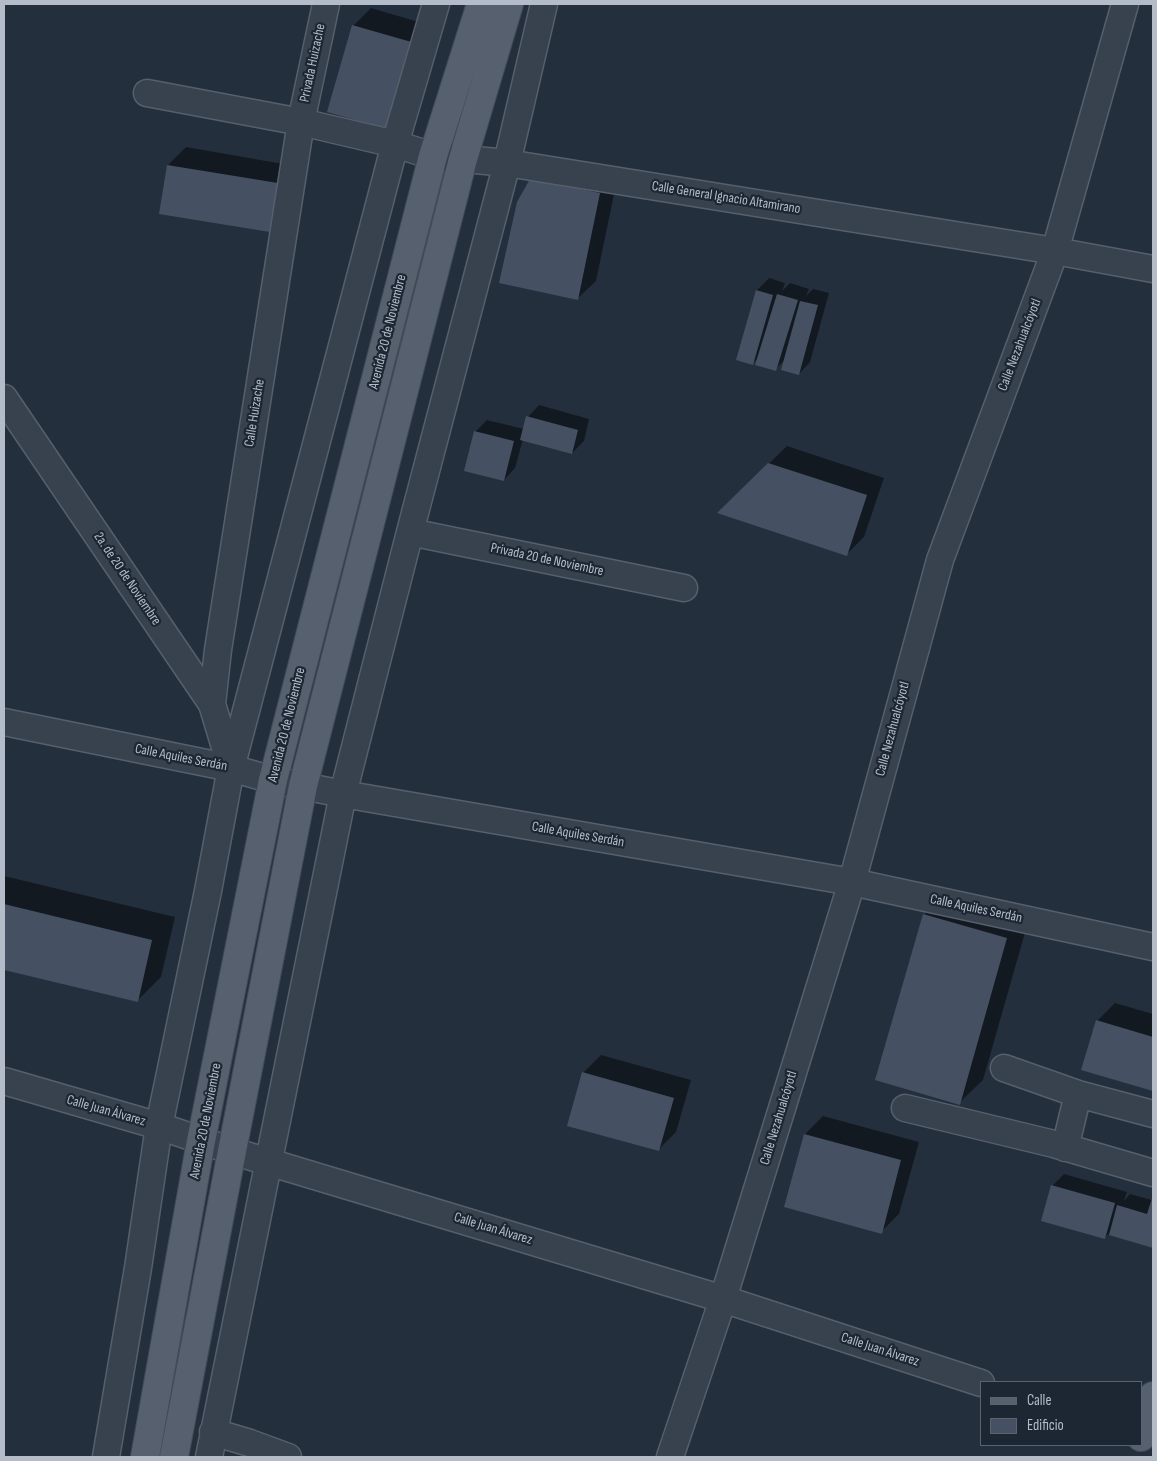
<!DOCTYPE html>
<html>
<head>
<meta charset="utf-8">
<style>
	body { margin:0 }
	#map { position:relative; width:1157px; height:1461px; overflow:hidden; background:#242f3e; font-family:"Sofia Sans Condensed",sans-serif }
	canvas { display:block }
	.frame { position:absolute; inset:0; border:5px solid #b4bcc9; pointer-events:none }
	.legend { position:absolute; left:980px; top:1381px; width:162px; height:65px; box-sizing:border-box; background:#1d2633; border:1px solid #59626f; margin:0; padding:6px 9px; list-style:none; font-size:15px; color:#b4bcc9 }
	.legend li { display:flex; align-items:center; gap:10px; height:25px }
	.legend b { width:25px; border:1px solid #59626f }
</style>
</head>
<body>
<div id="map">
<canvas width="1157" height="1461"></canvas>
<div class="frame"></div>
<ul class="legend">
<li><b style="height:6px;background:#56606e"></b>Calle</li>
<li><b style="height:14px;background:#455162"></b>Edificio</li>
</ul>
</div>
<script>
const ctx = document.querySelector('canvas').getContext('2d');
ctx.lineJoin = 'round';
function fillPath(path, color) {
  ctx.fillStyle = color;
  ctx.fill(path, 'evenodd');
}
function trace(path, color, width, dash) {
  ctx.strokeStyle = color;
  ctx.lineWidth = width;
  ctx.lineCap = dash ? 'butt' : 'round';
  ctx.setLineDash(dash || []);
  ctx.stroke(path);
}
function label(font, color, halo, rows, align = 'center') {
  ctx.font = font + ' "Sofia Sans Condensed",sans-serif';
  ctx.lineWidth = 4.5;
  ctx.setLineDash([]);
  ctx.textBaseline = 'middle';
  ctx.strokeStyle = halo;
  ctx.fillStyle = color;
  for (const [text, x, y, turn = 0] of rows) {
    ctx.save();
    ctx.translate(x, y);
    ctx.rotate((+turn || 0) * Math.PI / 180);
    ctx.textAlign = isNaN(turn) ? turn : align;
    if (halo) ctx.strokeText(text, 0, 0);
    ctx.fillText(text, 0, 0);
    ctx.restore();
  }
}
fillPath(new Path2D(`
	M371,8L432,26L389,129L353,26Z
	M186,147L295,166L287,213L269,231L168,165Z
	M618,175L596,281L578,298L531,180Z
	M769,278L785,283L782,291L790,283L809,289L806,296L813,289L829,293L810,362L799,374L785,360L775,369L759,357L753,363L738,359L757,290Z
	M539,405L589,419L584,441L572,453L523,439L515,468L504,480L475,432L487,420L524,429L528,417Z
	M787,446L884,478L864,537L846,555L737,495Z
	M4,876L175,917L161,977L137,1001L4,969Z
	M948,891L1030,915L983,1080L959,1103L924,915Z
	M1115,1003L1153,1014V1090L1083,1069L1097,1021Z
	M601,1055L691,1080L676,1132L658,1150L583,1073Z
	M823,1116L919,1142L899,1214L881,1232L805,1134Z
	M1064,1174L1127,1192L1124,1201L1130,1194L1152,1200L1153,1197V1247L1108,1234L1105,1238L1052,1186Z`), '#0007');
fillPath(new Path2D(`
	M352,25L415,43L390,130L327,112Z
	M167,165L278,183L270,232L159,214Z
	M530,179L600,193L578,300L499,283L517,202Z
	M756,290L773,295L753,365L736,360Z
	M777,294L798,300L776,371L755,365Z
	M800,301L818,305L799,375L781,370Z
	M526,416L578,430L572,454L520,440Z
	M474,431L514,441L504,481L464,471Z
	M768,463L867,495L847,556L717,513Z
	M4,904L152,940L138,1002L4,970Z
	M923,914L1007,938L960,1105L875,1080Z
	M1096,1020L1153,1037V1091L1081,1070Z
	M582,1072L674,1098L659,1151L567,1126Z
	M804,1134L901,1160L882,1234L784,1207Z
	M1051,1185L1115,1203L1105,1239L1041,1221Z
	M1153,1195V1248L1109,1235L1117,1205L1147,1214Z`), '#455162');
const minor = new Path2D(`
	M147,93L301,122L395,144L433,156L507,163L1055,251L1153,269
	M4,398L212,704L231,767
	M410,532L684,588
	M212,704L218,650L301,122L326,4
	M4,722L231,768L273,780L343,794L852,882L1153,947
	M1004,1068L1078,1094L1153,1114
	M4,1081L159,1126L232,1151L723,1299L981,1383
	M905,1108L1054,1144L1153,1173
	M1065,1148L1078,1094
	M213,1432L250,1443L288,1457
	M106,1457L138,1268L159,1126L208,891L231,768L395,144L436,4
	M209,1457L343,794L410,532L507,163L544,4
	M670,1457L723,1299L852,882L940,560L1055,251L1125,4`);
const major = new Path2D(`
	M1141,1437L1153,1396
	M145,1457L201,1141L273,780L433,156L481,4
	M174,1457L232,1151L303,786L463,159L509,4`);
trace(minor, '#565f6c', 29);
trace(major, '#414a57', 30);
trace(minor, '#38414e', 26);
trace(major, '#56606e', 28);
label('14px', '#b4bcc9', '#1d2633', [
	["Privada Huizache",313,63,-78],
	["Calle General Ignacio Altamirano",726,198,9],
	["Avenida 20 de Noviembre",388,332,-76],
	["Calle Nezahualcóyotl",1020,345,-69],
	["Calle Huizache",255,413,-81],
	["Privada 20 de Noviembre",547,560,12],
	["2a. de 20 de Noviembre",127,579,56],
	["Avenida 20 de Noviembre",287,725,-76],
	["Calle Nezahualcóyotl",893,729,-75],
	["Calle Aquiles Serdán",181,758,11],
	["Calle Aquiles Serdán",578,835,10],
	["Calle Aquiles Serdán",976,909,12],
	["Calle Juan Álvarez",106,1111,16],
	["Calle Nezahualcóyotl",779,1118,-73],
	["Avenida 20 de Noviembre",206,1121,-79],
	["Calle Juan Álvarez",493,1229,17],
	["Calle Juan Álvarez",880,1350,18]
]);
</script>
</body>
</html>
